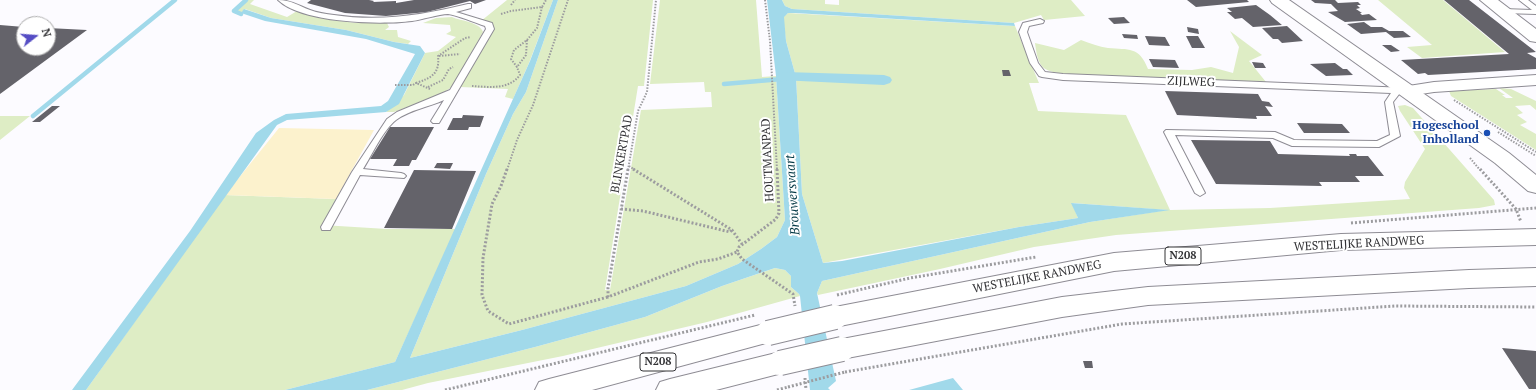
<!DOCTYPE html>
<html>
<head>
<meta charset="utf-8">
<style>
	body { margin:0 }
	#map { position:relative; width:1536px; height:390px; overflow:hidden; background:#fcfbff; font-family:"PT Serif",serif }
	canvas { display:block }
	.north { position:absolute; left:16px; top:16px; width:40px; height:40px; box-sizing:border-box; background:#fff; border:1px solid #adadae; border-radius:50%; rotate:73deg; font-size:11px; font-weight:700; line-height:16px; text-align:center; color:#323235 }
	.north::after { content:''; display:block; margin:auto; width:14px; height:18px; background:#554dc4; clip-path:polygon(50% 0,100% 100%,50% 72%,0 100%) }
</style>
</head>
<body>
<div id="map">
<canvas width="1536" height="390"></canvas>
<div class="north">N</div>
</div>
<script>
const ctx = document.querySelector('canvas').getContext('2d');
ctx.lineJoin = 'round';
function fillPath(path, color) {
  ctx.fillStyle = color;
  ctx.fill(path, 'evenodd');
}
function trace(path, color, width, dash) {
  ctx.strokeStyle = color;
  ctx.lineWidth = width;
  ctx.lineCap = dash ? 'butt' : 'round';
  ctx.setLineDash(dash || []);
  ctx.stroke(path);
}
function label(font, color, halo, rows, align = 'center') {
  ctx.font = font + ' "PT Serif",serif';
  ctx.lineWidth = 4;
  ctx.setLineDash([]);
  ctx.textBaseline = 'middle';
  ctx.strokeStyle = halo;
  ctx.fillStyle = color;
  for (const [text, x, y, turn = 0] of rows) {
    ctx.save();
    ctx.translate(x, y);
    ctx.rotate((+turn || 0) * Math.PI / 180);
    ctx.textAlign = isNaN(turn) ? turn : align;
    if (halo) ctx.strokeText(text, 0, 0);
    ctx.fillText(text, 0, 0);
    ctx.restore();
  }
}
fillPath(new Path2D(`
	M244,0H254L250,4L287,17L297,11L330,20L357,23H387L389,27L385,30H397L398,37L411,41L408,44L394,42L346,30L271,18L245,9L241,13L233,12Z
	M507,0H553L529,63L513,99L505,97L508,89L460,87L494,27L491,23L481,21Z
	M558,0H653L644,86H638L605,290H610L641,110L712,107L711,92H705L704,82L650,84L660,0H756L762,77L776,76L785,220L777,237L761,249L738,264L686,286L522,330L410,358L486,174L513,114L526,92Z
	M782,0H825V4L839,5V0H1071L1085,16L1044,20L1041,15L1014,23L792,9L785,6Z
	M1378,0H1443L1505,52L1422,58L1407,47L1432,45Z
	M788,13L1015,26L1039,83H1029L1038,111L1126,115L1170,210L1270,208L1410,199L1404,188L1405,182L1425,149L1400,111L1398,106L1405,105L1413,108L1494,200L1495,205L1479,208L1116,235L1034,247L940,269L818,295L817,293L822,281L1090,222L1167,210L1072,203L1078,218L1019,227L823,263L802,194L796,77L786,41L783,17Z
	M452,17C461,21 480,22 483,32L453,86L440,95L394,112H386L404,95L425,53L438,51L456,37L446,34L451,31L450,25L423,23L436,18Z
	M1230,31L1262,55L1249,61L1266,82L1081,76C1071,74 1046,74 1041,65C1037,59 1036,50 1035,43L1064,50L1081,40C1090,43 1099,47 1108,48C1129,50 1139,46 1148,69L1192,70L1211,67L1233,73L1239,47Z
	M1499,88L1511,89L1536,101V110L1530,105L1515,106L1523,113L1517,115L1527,122L1520,125L1536,134V150L1451,96L1449,91L1496,89L1505,95H1502L1506,98H1513Z
	M0,116H30L0,140Z
	M225,195L336,199L322,225L387,229H456L395,362L285,390H86Z
	M775,268L785,270L791,276V287L799,294L800,296L707,322L563,356L428,383L402,390H367L535,347L645,317L722,286Z`), '#deedc5');
fillPath(new Path2D(`
	M279,128L374,130L336,199L225,195Z`), '#fcf2cd');
fillPath(new Path2D(`
	M553,0H558L526,92L513,114L486,174L410,358L522,330L686,286L738,264L761,249L777,237L785,220L776,76L767,0H782L785,6L792,9L1014,23L1015,26L795,13H788L784,17L786,41L796,77L802,194L823,263L842,261L1019,227L1078,218L1071,203L1170,210L1090,222L822,281L817,293L836,381L828,388L830,390H810L800,296L799,294L791,287V276L785,270L775,268L766,271L722,286L645,317L535,347L367,390H285L395,362L530,61Z
	M244,9L271,18L346,30L394,42L420,46L425,53L399,104L386,112L287,120L277,125L86,390H72L190,231L256,133L274,120L286,114L381,106L388,101L415,54L366,39L265,21L241,13Z
	M953,378L963,390H909Z`), '#a1d9ea');
trace(new Path2D(`
	M241,14L234,11L246,0
	M724,84L782,79
	M33,116L175,0`), '#a1d9ea', 4.5);
fillPath(new Path2D(`
	M785,72L884,75L890,77L892,80L890,83L884,85L779,80L777,77L779,74Z`), '#a1d9ea');
fillPath(new Path2D(`
	M311,0H369L374,1L373,2L396,1V3L414,0H486L475,4L470,1L427,12L386,16L345,13L307,3Z
	M1187,0H1247L1249,2L1196,7Z
	M1311,0H1335L1338,3L1358,2L1361,5H1357L1360,8L1356,9L1362,13H1360L1362,15L1369,14L1377,20L1345,22L1328,12L1338,11L1331,4L1315,3Z
	M1444,0H1469L1536,52L1527,53L1536,58V69L1428,75L1425,73L1418,74L1401,60L1509,54Z
	M1256,5L1270,15L1282,25L1253,27L1242,18L1235,19L1227,12H1232L1227,8Z
	M1124,17L1130,23L1114,24L1108,18Z
	M1364,22L1371,27H1382L1389,31H1403L1411,37L1394,38L1386,32L1361,34L1347,24Z
	M0,25L24,27V48H48V28L87,30L0,94Z
	M1287,26L1303,41L1282,43L1278,39H1273L1262,28Z
	M1187,27L1198,29L1199,34L1188,32Z
	M1122,34L1137,35L1138,39L1124,38Z
	M1145,36L1165,37L1170,46L1149,45Z
	M1186,36H1198L1205,48H1192Z
	M1382,45H1391L1400,51L1391,52Z
	M1149,59L1175,60L1179,68L1153,67Z
	M1252,62L1263,63L1266,68H1255Z
	M1335,63L1343,69H1347L1353,75L1326,76L1310,64Z
	M1002,70H1009L1011,76H1003Z
	M1165,91L1258,94L1262,101L1269,102L1273,107L1265,106L1272,116H1256L1257,119L1177,115Z
	M52,106H60L40,122H32Z
	M463,115L484,116L480,127H469L468,130H447L453,118H462Z
	M1297,123L1342,124L1350,133H1304Z
	M390,127H434L416,160H412L409,166H393L397,159H370Z
	M1191,140L1270,141L1278,154L1350,156L1349,154H1356L1357,156H1368L1384,176H1355L1360,182H1319L1322,186L1216,184Z
	M437,163H453L450,169L434,168Z
	M414,170L476,171L452,229L384,228Z
	M1502,348L1536,351V389H1529Z
	M1083,361H1092L1093,368H1085Z`), '#64636a');
const lane = new Path2D(`
	M278,0C291,0 299,6 310,10C318,13 326,14 334,15C380,22 423,15 468,4H471V8L456,12L492,23L494,29L439,123H433L431,121L444,100C429,107 409,110 396,120C383,130 372,155 363,169L401,173L404,174L406,176L404,178L360,175L330,230H322L321,227L352,172L387,119L397,112L450,90L486,29L485,26C476,23 457,15 448,14C439,14 421,20 412,21C379,25 302,23 278,0Z
	M1519,0H1528L1536,6V14L1503,13L1499,11L1503,9L1532,10Z
	M1040,19L1044,21L1043,23L1029,26L1027,32L1038,63L1045,72L1063,74L1407,88L1411,91L1407,94L1400,93L1393,102L1400,136L1379,147L1292,146L1273,138L1175,135L1205,193L1200,196L1195,193L1164,132L1166,130L1275,132L1294,140L1377,141L1390,135L1385,102L1391,93L1063,80L1042,77L1039,76L1030,63L1019,32L1023,23Z`);
const street = new Path2D(`
	M1480,0H1498L1536,29V42L1530,41Z
	M1536,75V85L1434,92L1408,96L1402,95L1399,91L1402,87L1434,82Z`);
const secondary = new Path2D(`
	M1270,0H1289L1509,153L1536,175V193L1528,191L1495,163L1272,3Z`);
const primary = new Path2D(`
	M1536,229V245L1341,250L1114,271L835,327L826,324L822,317L826,310L835,307L1114,253L1341,234Z
	M1536,268V286L1469,288L1148,305L1062,317L842,359L833,356L829,349L833,342L842,339L1062,297L1148,287L1469,270Z
	M768,323L777,326L781,333L777,340L592,390H535L539,382L549,379Z
	M780,352L790,355L793,363L790,371L716,390H656L660,382L670,379Z`);
trace(lane, '#8e8c94', 2);
trace(street, '#8e8c94', 2);
trace(secondary, '#8e8c94', 2);
trace(primary, '#8e8c94', 2);
trace(new Path2D(`
	M765,0L770,41L777,170
	M511,5L515,0
	M501,14L511,11L542,7L546,0
	M527,40L526,55L517,67L511,59L514,50Z
	M527,40L537,28L542,7
	M439,56L460,54
	M395,85H413L416,83
	M472,86C489,87 509,90 520,75L517,67
	M428,87L443,80L449,69L453,67
	M430,89L416,83C431,78 440,74 438,56L465,38L471,37
	M1454,100L1536,152
	M1498,132L1536,156
	M1470,158L1480,170
	M629,166L635,170
	M507,170L517,140L533,105L568,0
	M628,170L638,111L647,92L656,0`), '#9c9c9f', 2, [1.5, 1.5]);
trace(new Path2D(`
	M507,169L501,186L492,204L483,258L482,295L488,311L509,324L608,297
	M628,169L608,288V297L699,262L718,259L737,252
	M633,169L732,230L742,244
	M777,169L779,213L776,219L739,247L737,252L742,259L793,294L795,306
	M1480,169L1516,209L1521,222
	M621,209L643,211L730,232L732,230
	M1351,223L1536,208
	M837,295L910,278L1036,257
	M845,372L1122,324L1395,306L1536,307
	M805,378L806,390
	M445,390L755,315
	M777,390L788,387`), '#9c9c9f', 3, [2, 2]);
fillPath(lane, '#fff');
fillPath(street, '#fff');
fillPath(secondary, '#fff');
fillPath(primary, '#fff');
const primaryBridge = new Path2D(`
	M768,333L835,317
	M780,363L842,349`);
trace(primaryBridge, '#8e8c94', 26, []);
trace(new Path2D(`
	M788,387L845,372`), '#9c9c9f', 3, [2, 2]);
trace(primaryBridge, '#fff', 24);
for (const [x, y, r, color] of [
	[1487,133,4,"#1a4fb4"]
]) {
  const dot = new Path2D();
  dot.arc(x, y, r, 0, 2 * Math.PI);
  ctx.fillStyle = color;
  ctx.fill(dot);
  trace(dot, '#fff', 1.5);
}
for (const [x, y, w] of [
	[1183,256,36],
	[658,362,36]
]) {
  const box = new Path2D();
  box.roundRect(x - w / 2, y - 9, w, 18, 3);
  ctx.fillStyle = '#fff';
  ctx.fill(box);
  trace(box, '#323235', 1);
}
label('bold 11px', '#323235', null, [
	["N208",1183,256],
	["N208",658,362]
]);
label('12px', '#323235', '#fff', [
	["ZIJLWEG",1191,82,2],
	["BLINKERTPAD",622,154,-80],
	["HOUTMANPAD",768,160,-93],
	["WESTELIJKE RANDWEG",1359,244,-3],
	["WESTELIJKE RANDWEG",1037,277,-11]
]);
label('bold 12px', '#164399', '#fff', [
	["Hogeschool",1479,126],
	["Inholland",1479,140]
], 'right');
label('italic 13px', '#053a46', '#fff', [
	["Brouwersvaart",793,195,-94]
]);
</script>
</body>
</html>
